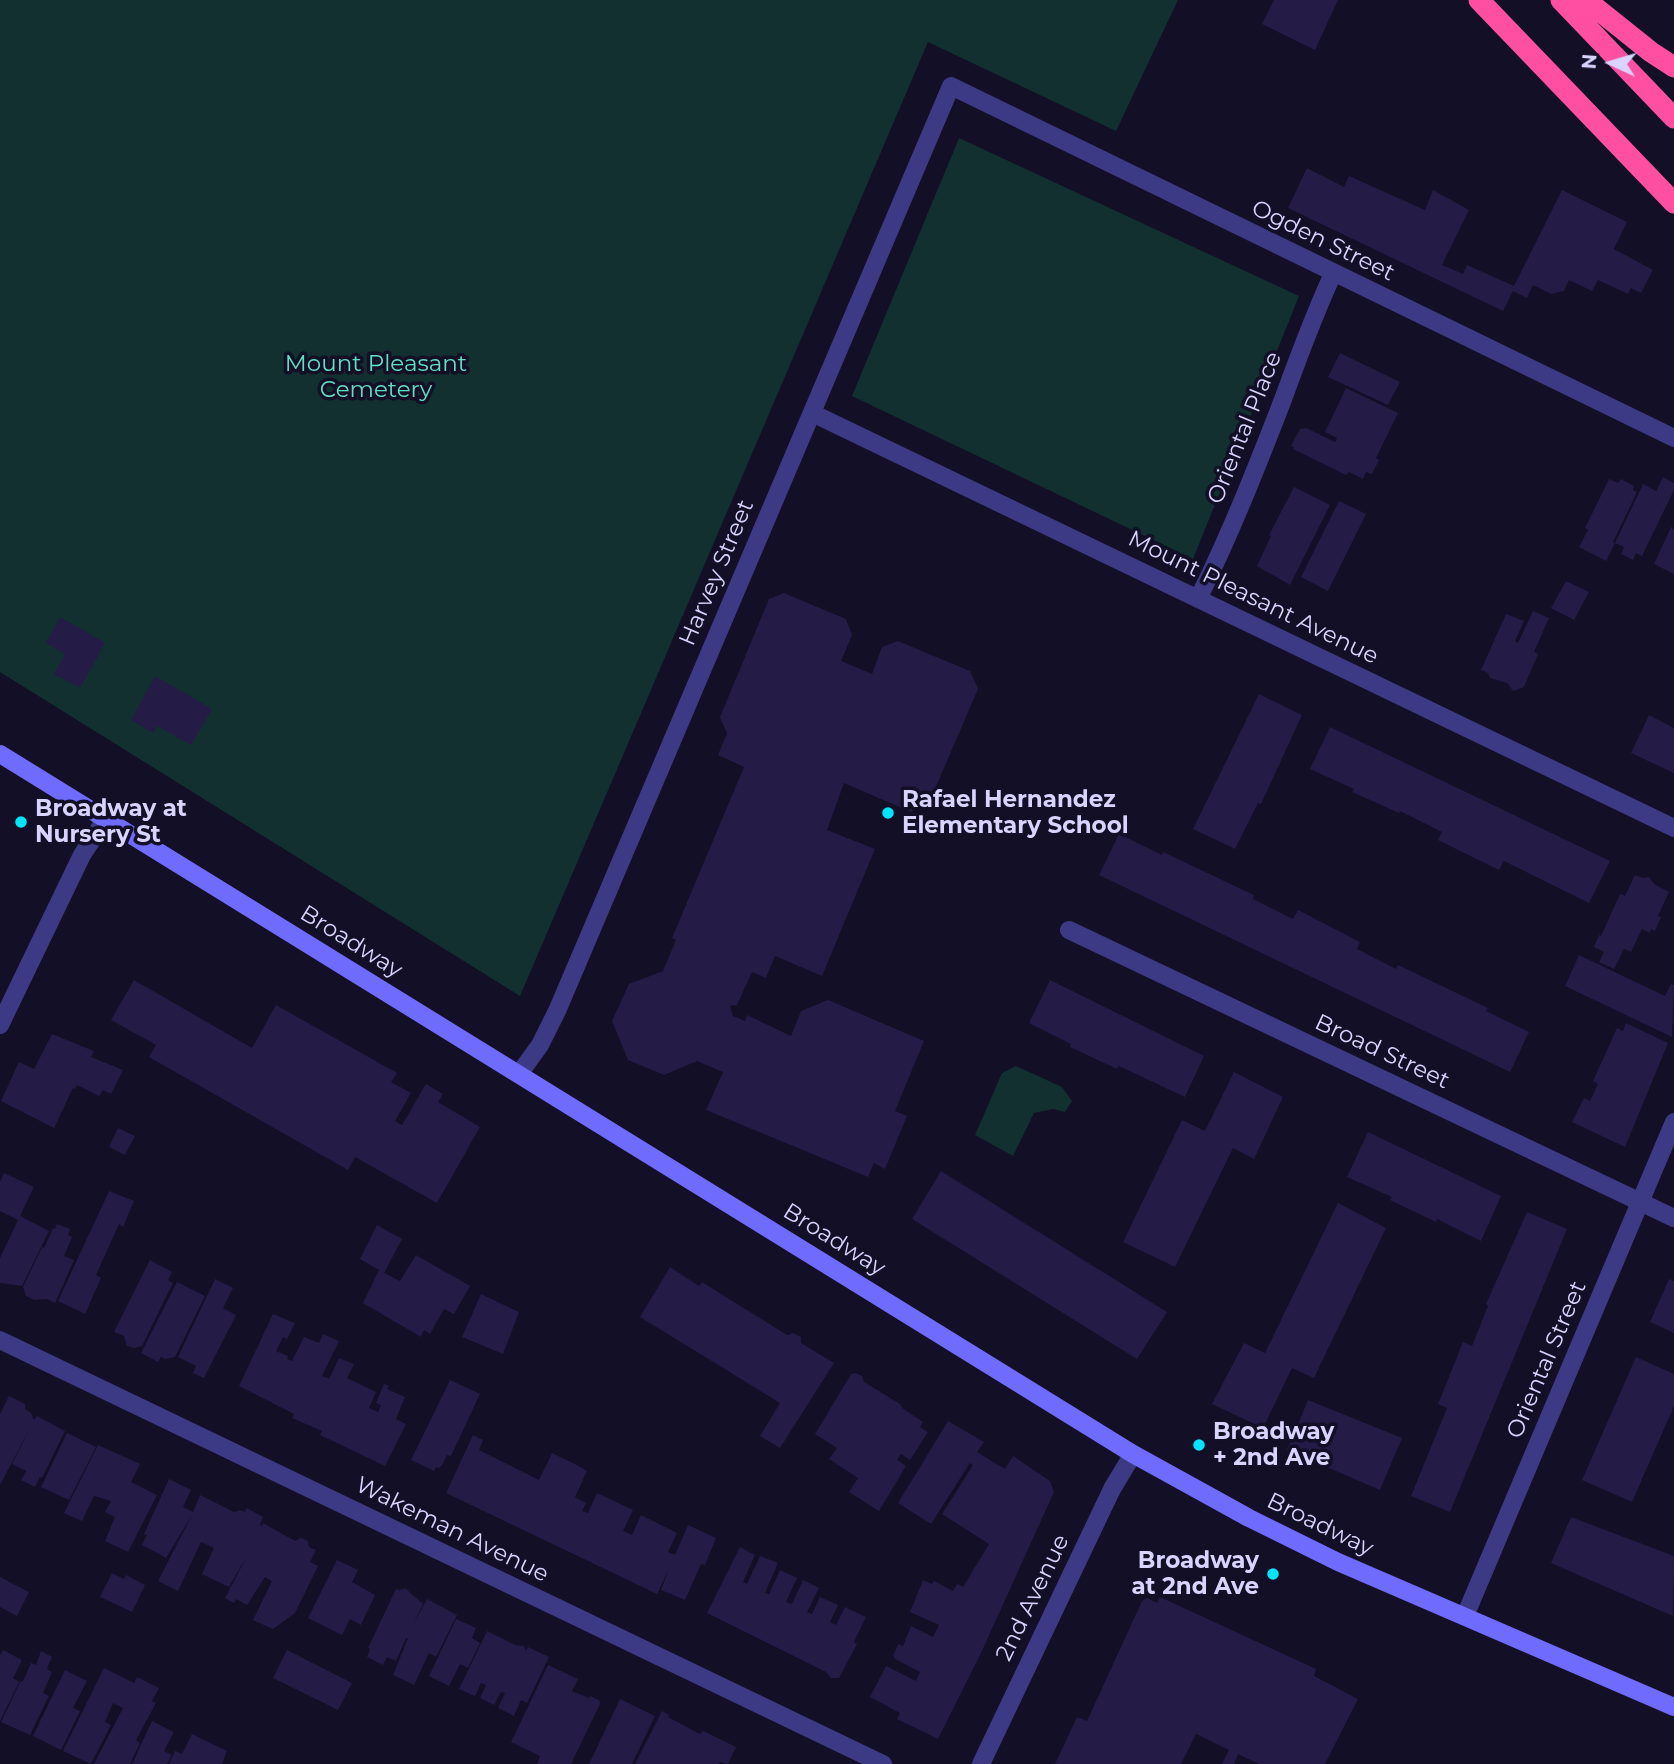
<!DOCTYPE html>
<html>
<head>
<meta charset="utf-8">
<style>
	body { margin:0 }
	#map { position:relative; width:1674px; height:1764px; overflow:hidden; background:#130f26; font-family:Montserrat,sans-serif }
	canvas { display:block }
	.north { position:absolute; left:1576px; top:28px; width:70px; height:70px; -webkit-text-stroke:5px #130f26; paint-order:stroke; rotate:274deg; font-size:19px; font-weight:700; line-height:28px; text-align:center; color:#d9d4ff }
	.north::after { content:''; display:block; margin:auto; width:24px; height:32px; background:#d9d4ff; clip-path:polygon(50% 0,100% 100%,50% 72%,0 100%) }
</style>
</head>
<body>
<div id="map">
<canvas width="1674" height="1764"></canvas>
<div class="north">N</div>
</div>
<script>
const ctx = document.querySelector('canvas').getContext('2d');
ctx.lineJoin = 'round';
function fillPath(path, color) {
  ctx.fillStyle = color;
  ctx.fill(path, 'evenodd');
}
function trace(path, color, width, dash) {
  ctx.strokeStyle = color;
  ctx.lineWidth = width;
  ctx.lineCap = dash ? 'butt' : 'round';
  ctx.setLineDash(dash || []);
  ctx.stroke(path);
}
function label(font, color, halo, rows, align = 'center') {
  ctx.font = font + ' Montserrat,sans-serif';
  ctx.lineWidth = 7;
  ctx.setLineDash([]);
  ctx.textBaseline = 'middle';
  ctx.strokeStyle = halo;
  ctx.fillStyle = color;
  for (const [text, x, y, turn = 0] of rows) {
    ctx.save();
    ctx.translate(x, y);
    ctx.rotate((+turn || 0) * Math.PI / 180);
    ctx.textAlign = isNaN(turn) ? turn : align;
    if (halo) ctx.strokeText(text, 0, 0);
    ctx.fillText(text, 0, 0);
    ctx.restore();
  }
}
fillPath(new Path2D(`
	M0,0H1178L1116,131L928,42L520,996L0,672Z
	M959,138L1299,296L1193,559L852,396Z
	M1016,1066L1062,1087L1072,1101L1065,1112L1053,1109L1034,1113L1013,1156L975,1135L1002,1073Z`), '#12302f');
fillPath(new Path2D(`
	M1274,0H1338L1315,50L1262,24Z
	M1307,168L1344,187L1349,176L1425,210L1433,190L1469,210L1442,265L1463,274L1467,265L1514,286L1562,190L1627,222L1614,249L1653,270L1641,293L1631,288L1628,294L1598,280L1592,291L1569,280L1564,291L1551,294L1533,285L1527,298L1513,291L1503,311L1288,208Z
	M1340,353L1400,382L1388,405L1328,377Z
	M1346,388L1398,413L1376,458L1379,460L1372,474L1366,472L1363,479L1349,472L1346,475L1293,449L1294,447L1291,446L1300,429L1306,428L1335,442L1337,438L1325,432Z
	M1663,477L1674,483V490L1642,556L1636,553L1633,560L1621,554L1624,547L1615,543L1643,484L1656,491Z
	M1609,479L1618,483L1621,479L1634,486L1633,490L1637,492L1613,542L1615,543L1606,561L1579,547L1588,530L1585,528Z
	M1294,487L1330,505L1290,585L1257,566L1271,536L1269,535Z
	M1339,501L1366,514L1328,591L1301,577Z
	M1671,527L1674,529V574L1654,564Z
	M1566,581L1589,592L1574,620L1551,608Z
	M784,593L846,619L852,635L841,661L872,674L882,647L898,641L970,671L978,689L928,805L911,812L844,783L827,830L875,849L822,976L775,956L766,978L752,972L737,1005L730,1006L733,1016L745,1021L747,1015L791,1036L801,1011L828,1000L924,1041L895,1111L907,1116L885,1169L874,1163L868,1177L706,1110L723,1072L697,1061L664,1075L628,1060L612,1021L629,984L663,971L676,940L672,938L744,767L718,755L727,733L720,717L769,599Z
	M1533,611L1549,618L1534,652L1538,654L1524,687L1513,691L1507,683L1490,678L1488,673L1481,670L1506,614L1524,621L1515,641L1518,643Z
	M60,617L105,643L80,688L54,674L65,654L46,643Z
	M155,676L212,709L191,745L157,726L153,733L131,720Z
	M1259,694L1302,715L1261,804L1258,803L1235,849L1193,829Z
	M1649,715L1674,728V773L1631,753Z
	M1330,727L1610,861L1589,903L1504,861L1499,870L1438,840L1442,832L1400,811L1399,813L1352,792L1354,789L1310,769Z
	M1119,834L1162,855L1163,852L1254,895L1253,899L1293,919L1298,910L1360,942L1357,949L1396,969L1398,965L1488,1008L1486,1011L1529,1032L1510,1072L1099,875Z
	M1635,875L1643,878L1649,877L1654,884L1669,892L1658,916L1661,917L1655,931L1651,929L1650,933L1642,929L1631,952L1624,949L1614,969L1599,962L1604,952L1594,947L1599,935L1601,936L1620,894L1625,896Z
	M1579,955L1665,996L1671,984L1674,985L1672,1037L1565,986Z
	M134,980L252,1048L276,1005L397,1073L391,1082L411,1093L395,1121L402,1125L426,1084L443,1094L438,1102L480,1127L437,1203L355,1157L348,1170L149,1057L156,1045L111,1020Z
	M1050,980L1204,1056L1185,1097L1119,1066L1117,1069L1070,1047L1071,1044L1029,1023Z
	M1626,1023L1668,1043L1625,1147L1572,1122L1584,1098L1590,1101L1598,1084L1593,1081L1617,1028L1623,1031Z
	M52,1034L94,1051L91,1057L123,1070L111,1094L103,1090L99,1096L77,1085L75,1089L73,1088L54,1128L1,1101L19,1062L34,1069Z
	M1234,1072L1283,1097L1254,1159L1233,1148L1175,1267L1123,1242L1182,1120L1205,1131Z
	M118,1128L135,1136L125,1155L109,1147Z
	M1368,1132L1501,1196L1481,1241L1437,1219L1436,1222L1390,1200L1392,1197L1347,1177Z
	M941,1171L1167,1312L1137,1359L912,1219Z
	M4,1173L34,1187L20,1216L49,1231L22,1286L0,1283V1258L18,1220L0,1211V1182Z
	M109,1191L134,1201L123,1227L119,1224L96,1275L101,1278L85,1314L58,1301Z
	M1338,1203L1386,1228L1314,1378L1292,1368L1263,1428L1212,1404L1244,1343L1265,1353Z
	M1527,1212L1567,1229L1450,1512L1411,1496L1447,1408L1438,1404L1463,1342L1472,1346L1488,1306L1486,1304Z
	M57,1224L70,1229L68,1235L72,1237L64,1256L74,1260L55,1303L47,1299L34,1300L26,1296L23,1287L42,1247L44,1248L53,1228L55,1229Z
	M377,1225L402,1239L384,1273L400,1281L416,1255L470,1286L454,1314L444,1309L430,1334L424,1330L421,1337L363,1303L379,1270L360,1259Z
	M150,1260L172,1272L168,1280L173,1283L142,1346L134,1348L127,1346L124,1336L114,1332Z
	M670,1267L699,1286L702,1282L787,1335L793,1333L801,1337V1343L834,1363L780,1448L760,1436L780,1403L640,1317Z
	M215,1279L233,1288L223,1308L236,1315L204,1378L193,1373L196,1366L178,1357Z
	M1669,1279L1674,1281V1333L1650,1322Z
	M177,1282L205,1296L175,1357L165,1359L161,1357L158,1362L141,1353Z
	M481,1294L519,1312L503,1354L462,1337Z
	M273,1314L295,1323L287,1339L283,1337L276,1351L288,1356L287,1359L292,1361L304,1337L319,1343L323,1334L339,1341L322,1376L329,1379L339,1358L354,1364L347,1378L376,1392L369,1408L378,1412L381,1405L376,1403L384,1384L389,1386L387,1389L405,1397L396,1419L406,1424L385,1466L320,1435L322,1431L292,1418L294,1414L239,1386Z
	M1636,1357L1674,1374V1406L1632,1502L1582,1480Z
	M856,1373L862,1376L864,1382L900,1404L902,1408L923,1422L920,1427L928,1432L910,1460L901,1454L897,1460L906,1466L879,1511L849,1492L858,1478L829,1459L837,1448L815,1434L851,1374Z
	M450,1380L480,1394L451,1456L447,1455L442,1465L439,1468L436,1467L434,1471L411,1460Z
	M9,1396L25,1404V1409L31,1413L34,1420L37,1416L65,1431L42,1478L40,1477L35,1487L21,1480L26,1471L12,1464L31,1426L0,1485V1414Z
	M1308,1400L1402,1438L1380,1490L1287,1450Z
	M948,1421L984,1442L977,1452L1005,1469L1013,1456L1050,1481L1054,1492L981,1653L938,1739L897,1719L900,1713L870,1697L886,1666L916,1681L917,1678L920,1672L895,1659L893,1656L898,1644L903,1646L911,1626L933,1637L939,1625L910,1612L923,1580L932,1584L934,1581L953,1591L957,1584L963,1587L989,1544L942,1514L973,1465L970,1463L931,1524L898,1503Z
	M67,1433L96,1447L69,1500L41,1487Z
	M473,1435L483,1440L479,1450L539,1480L552,1453L575,1464L587,1471L575,1497L586,1503L582,1511L588,1513L597,1493L633,1510L623,1531L632,1535L641,1515L677,1533L668,1552L675,1555L688,1525L716,1538L705,1565L701,1564L685,1600L661,1590L668,1571L657,1594L446,1493Z
	M98,1445L140,1464L131,1482L157,1495L128,1552L105,1541L115,1517L105,1512L111,1501L94,1496L82,1521L64,1513Z
	M169,1479L191,1490L183,1507L193,1512L200,1495L234,1512L240,1510L245,1512L247,1508L263,1517L260,1525L262,1526L263,1523L295,1541L301,1538L308,1541L309,1547L316,1550L310,1562L318,1566L295,1613L273,1629L253,1620L272,1581L265,1577L247,1605L236,1599L234,1603L225,1598L247,1556L229,1587L202,1574L219,1537L214,1548L201,1542L178,1591L158,1581L192,1515L166,1558L142,1545L147,1535L144,1534Z
	M1571,1517L1674,1556L1673,1616L1551,1563Z
	M740,1547L755,1555L743,1582L747,1584L760,1556L778,1563L765,1593L769,1594L780,1570L797,1578L786,1602L792,1604L803,1580L819,1588L807,1612L812,1614L820,1597L838,1605L830,1622L836,1625L845,1607L866,1617L854,1642L857,1644L839,1678H831L826,1672L707,1613Z
	M337,1560L358,1570L352,1582L375,1595L361,1625L350,1619L342,1635L308,1618Z
	M112,1573L124,1579L126,1575L145,1585L132,1612L100,1597Z
	M0,1577L29,1592L17,1616L0,1607Z
	M405,1588L423,1604L413,1625L427,1599L457,1615L436,1657L429,1653L414,1685L393,1675L408,1638H406L396,1661L387,1657L383,1665L367,1657L370,1649L368,1648L396,1589L400,1590Z
	M1160,1597L1316,1669L1314,1676L1358,1699L1325,1764H1259L1238,1754L1234,1764H1222L1229,1750L1196,1734L1181,1764H1055L1077,1717L1087,1721L1142,1601L1147,1598L1157,1603Z
	M456,1619L476,1628L472,1638L480,1643L468,1668L460,1664L449,1686L429,1676Z
	M487,1631L515,1645L524,1646L526,1651L528,1647L549,1657L527,1703L521,1700L514,1716L498,1708L505,1693L501,1692L494,1705L480,1698L486,1685L481,1683L475,1696L459,1689Z
	M3,1650L22,1660L13,1678L19,1682L0,1721V1655Z
	M287,1650L352,1683L338,1710L273,1678Z
	M41,1651L52,1657L47,1669L52,1672L43,1693L49,1696L30,1735L1,1722L20,1682L23,1681L31,1663L36,1665Z
	M548,1665L578,1679L572,1691L589,1698L590,1696L599,1700L600,1704L571,1764H537L540,1756L511,1742Z
	M104,1668L134,1683L137,1677L159,1688L152,1701L156,1703L136,1740L140,1743L130,1764H94L123,1708L113,1703L105,1722L111,1725L91,1764L63,1751Z
	M65,1670L87,1681L73,1708L80,1711L61,1750L33,1736Z
	M620,1699L655,1716L632,1764H589Z
	M662,1711L669,1715L668,1717L700,1734L703,1731L736,1747L728,1764L720,1762L719,1764H635Z
	M152,1721L174,1732L164,1751L172,1755L167,1764H132Z
	M192,1734L227,1751L222,1764H169L175,1751L182,1754Z`), '#241b47');
trace(new Path2D(`
	M812,413L1674,828
	M1198,599C1230,535 1256,469 1282,402C1298,359 1313,316 1333,274
	M1069,930L1674,1218
	M0,1025L82,855L105,820
	M519,1074L540,1045L557,1011L951,86L1674,438
	M0,1340L883,1764
	M1465,1616L1674,1122`), '#3d3a85', 18);
trace(new Path2D(`
	M981,1764L1112,1489L1133,1454`), '#3d3a85', 18);
trace(new Path2D(`
	M0,754L1133,1454L1249,1518L1338,1562L1674,1707`), '#6f6bff', 18);
trace(new Path2D(`
	M1479,0L1674,203
	M1561,0L1674,118
	M1586,0L1651,52L1674,67`), '#ff4fa3', 21);
for (const [x, y, r, color] of [
	[888,813,7,"#00e5ff"],
	[21,822,7,"#00e5ff"],
	[1199,1445,7,"#00e5ff"],
	[1273,1574,7,"#00e5ff"]
]) {
  const dot = new Path2D();
  dot.arc(x, y, r, 0, 2 * Math.PI);
  ctx.fillStyle = color;
  ctx.fill(dot);
  trace(dot, '#130f26', 2.5);
}
label('23px', '#d9d4ff', '#130f26', [
	["Ogden Street",1323,241,26],
	["Oriental Place",1245,428,-68],
	["Harvey Street",717,573,-67],
	["Mount Pleasant Avenue",1253,598,26],
	["Broadway",351,942,32],
	["Broad Street",1382,1052,25],
	["Broadway",834,1240,32],
	["Oriental Street",1547,1360,-67],
	["Broadway",1320,1525,26],
	["Wakeman Avenue",452,1530,26],
	["2nd Avenue",1033,1598,-64]
]);
label('23px', '#5fe0c0', '#130f26', [
	["Mount Pleasant",376,364],
	["Cemetery",376,390]
]);
label('bold 23px', '#d9d4ff', '#130f26', [
	["Rafael Hernandez",902,800],
	["Elementary School",902,826],
	["Broadway at",35,809],
	["Nursery St",35,835],
	["Broadway",1213,1432],
	["+ 2nd Ave",1213,1458],
	["Broadway",1259,1561,"right"],
	["at 2nd Ave",1259,1587,"right"]
], 'left');
</script>
</body>
</html>
